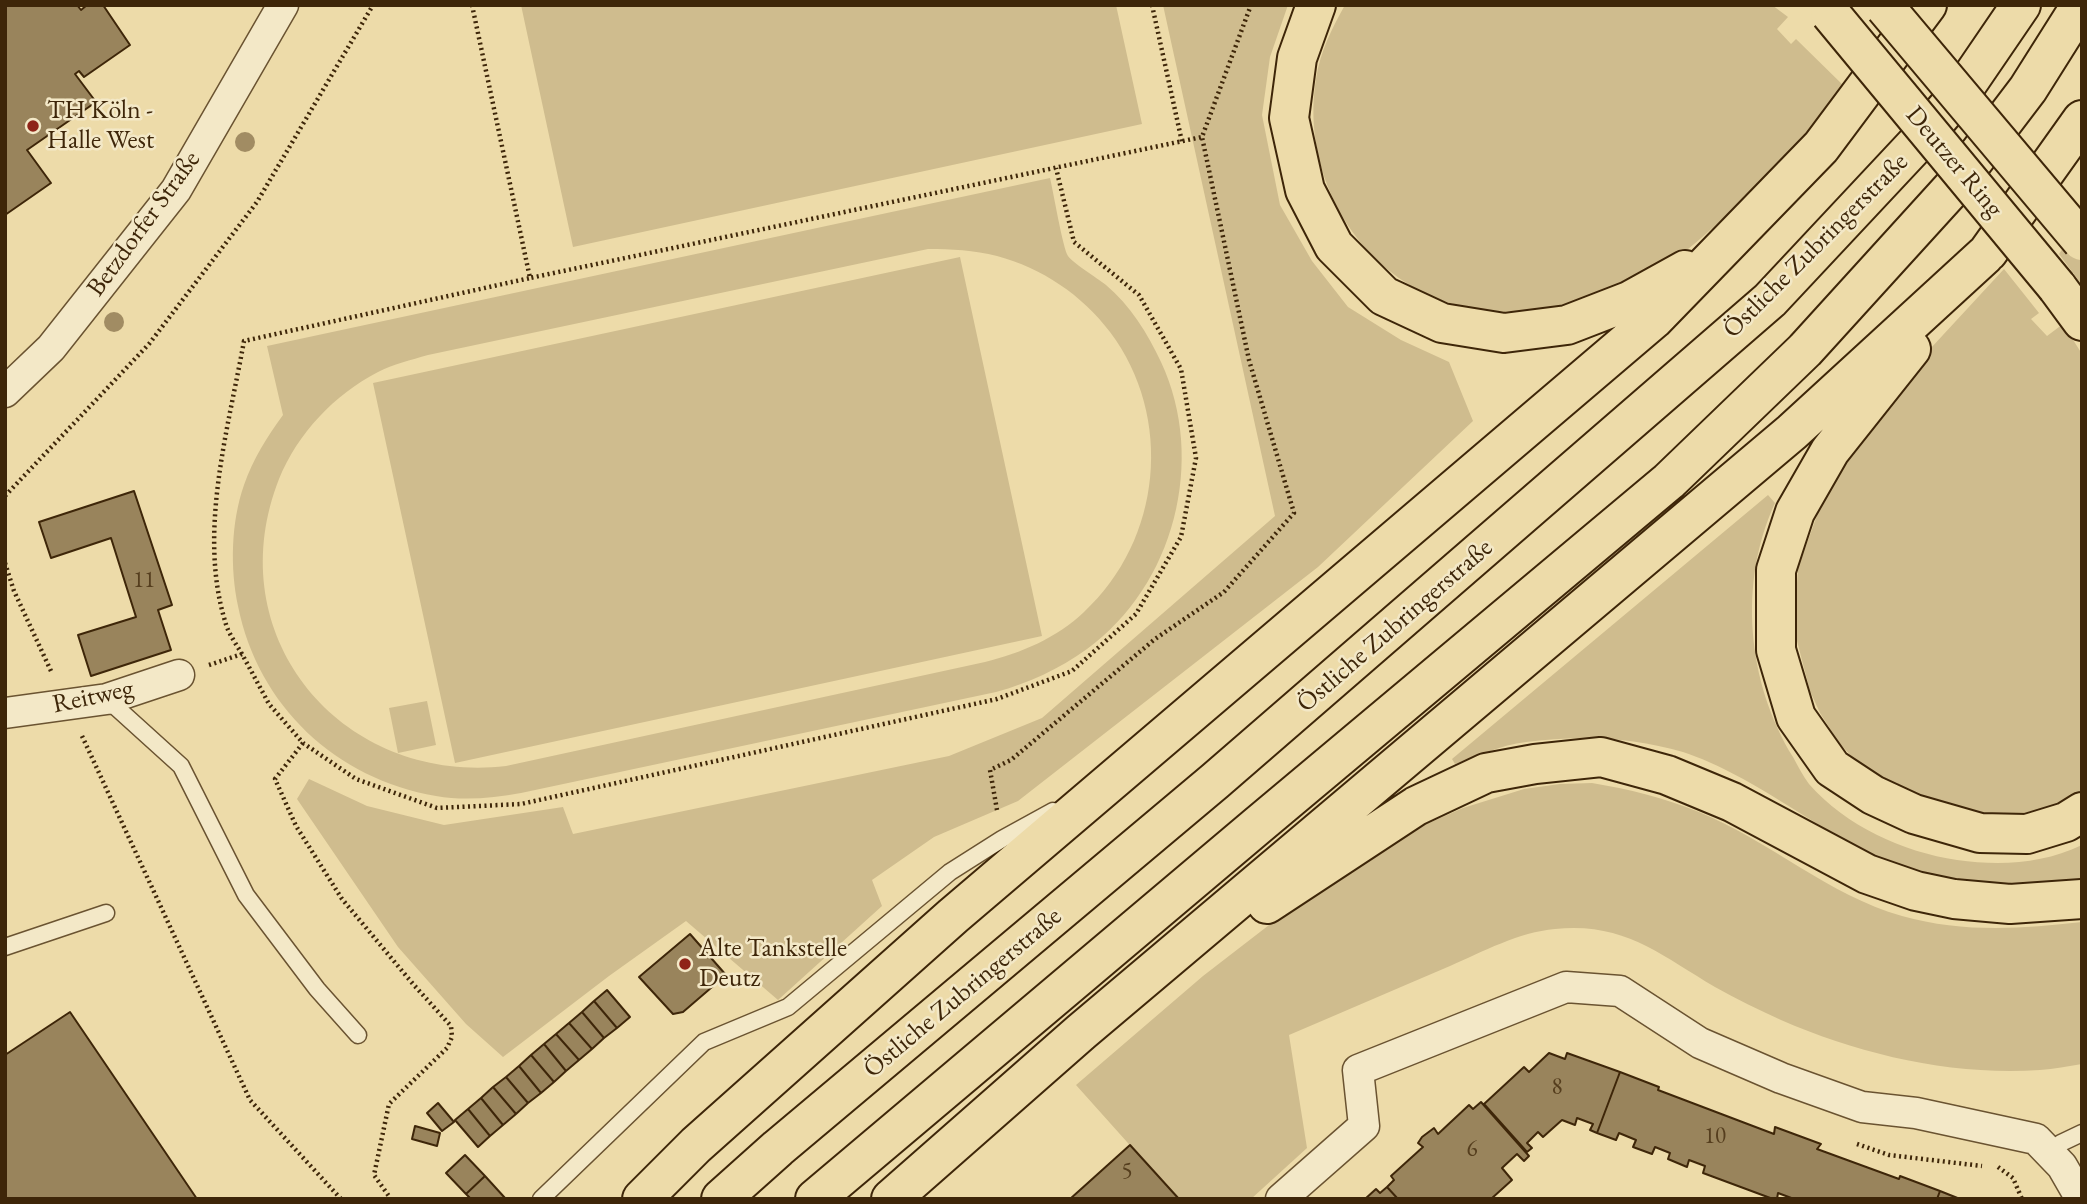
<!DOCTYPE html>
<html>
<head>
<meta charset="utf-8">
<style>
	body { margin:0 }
	#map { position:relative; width:2087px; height:1204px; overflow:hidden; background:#eddba9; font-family:"EB Garamond",serif }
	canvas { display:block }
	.frame { position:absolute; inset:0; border:7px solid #3e2609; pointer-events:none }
</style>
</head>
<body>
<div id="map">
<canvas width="2087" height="1204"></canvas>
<div class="frame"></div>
</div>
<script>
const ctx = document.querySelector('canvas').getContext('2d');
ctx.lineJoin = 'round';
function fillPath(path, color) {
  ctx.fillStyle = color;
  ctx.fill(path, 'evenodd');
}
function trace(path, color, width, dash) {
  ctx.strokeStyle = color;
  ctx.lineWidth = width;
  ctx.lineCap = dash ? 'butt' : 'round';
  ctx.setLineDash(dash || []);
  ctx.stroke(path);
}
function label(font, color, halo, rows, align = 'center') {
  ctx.font = font + ' "EB Garamond",serif';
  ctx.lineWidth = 5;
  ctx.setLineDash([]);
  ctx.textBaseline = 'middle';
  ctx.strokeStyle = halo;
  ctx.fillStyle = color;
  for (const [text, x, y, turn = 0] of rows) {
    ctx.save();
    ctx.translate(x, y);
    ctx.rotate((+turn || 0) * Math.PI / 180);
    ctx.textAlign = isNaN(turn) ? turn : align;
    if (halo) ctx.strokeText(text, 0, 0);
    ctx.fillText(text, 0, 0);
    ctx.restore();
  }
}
fillPath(new Path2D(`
	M521,5H1116L1142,124L573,247Z
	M1163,5H1288L1270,57L1262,115L1280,205L1312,261L1348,307L1401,340L1449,362L1473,421L1318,567L1018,801L934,837L872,880L882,906L778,1000L686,921L609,976L503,1057L466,1024L398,947L297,799L309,779L367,806L444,825L563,807L573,834L949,756L1042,718L1275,516Z
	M1345,5H1772L1788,17L1777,29L1791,44L1796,39L1846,88C1807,134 1767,179 1722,219C1701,239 1677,260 1651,274C1640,280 1628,284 1617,289C1606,294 1594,301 1583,304C1573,306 1562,307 1551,308C1519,312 1489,314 1457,305C1359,279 1300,176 1316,79C1320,52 1332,28 1345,5Z
	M1050,178C1053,190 1063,249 1068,256C1073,263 1097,278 1106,285C1130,305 1148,334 1161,362C1207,460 1174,586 1087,649C1059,669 1029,683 996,692L521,793C493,798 464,801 436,796C336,779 258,706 238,606C230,568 231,522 244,485C253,459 267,437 283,415L267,346ZM928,249C951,249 974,250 997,256C1042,268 1082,295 1110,332C1174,417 1162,540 1084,612C1057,638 1021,653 985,662L506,766C342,785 217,637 279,479C298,433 334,395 378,372C393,364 411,360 428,355Z
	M2067,242L2082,260V285L2059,254Z
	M960,257L1042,636L455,763L373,383Z
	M2004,269L2039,313L2031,319L2047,336L2063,324L2082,354V795L2050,807L2015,815L1980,816L1896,790L1857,762L1839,743L1820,713L1810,691L1797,641L1795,613L1798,568L1828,485L1906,375Z
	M1768,495L1775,503C1738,583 1747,682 1793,757C1798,766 1803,776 1809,784C1846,826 1903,852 1957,860C2000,866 2042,864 2082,845V880C2031,884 1979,888 1928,877C1877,866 1832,832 1787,805C1757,786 1717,763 1683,752C1633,737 1577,735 1526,742C1501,745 1477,756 1455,764L1452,759Z
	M427,701L436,745L398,753L389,708Z
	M1592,783C1628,789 1665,798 1699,812C1770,841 1828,895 1902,916C1962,933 2021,929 2082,922V1064C2068,1066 2054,1069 2040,1070C1953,1076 1861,1055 1781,1020C1759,1010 1736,999 1715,987C1659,954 1624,922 1555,929C1519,932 1482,952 1450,966C1396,989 1343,1012 1289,1035L1307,1148L1251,1199H1178L1076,1085L1203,976L1282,915L1406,833L1463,808L1524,789L1560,784Z`), '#cfbc8e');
const building = new Path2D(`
	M5,5H77L81,10L87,5H103L130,45L84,77L79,71L75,74L96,102L27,150L51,183L5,215Z
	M134,491L172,605L158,610L171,650L91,676L78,635L136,617L111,538L51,558L39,522Z
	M690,934L726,975L683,1012L673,1014L639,977Z
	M607,990L630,1017L617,1028L594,1001Z
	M594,1001L617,1028L604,1038L582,1012Z
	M70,1012L197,1199H5V1055Z
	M582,1012L604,1038L592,1049L569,1023Z
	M569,1023L592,1049L579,1060L556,1034Z
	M556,1034L579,1060L566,1071L544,1044Z
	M544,1044L566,1071L554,1082L531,1055Z
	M1549,1053L1565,1059L1567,1053L1620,1072L1597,1133L1590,1130L1593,1124L1577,1118L1575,1125L1562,1120L1543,1137L1538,1132L1527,1143L1532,1148L1527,1152L1484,1104L1524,1067L1529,1072Z
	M531,1055L554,1082L541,1093L519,1066Z
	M519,1066L541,1093L528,1103L506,1077Z
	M1620,1072L1659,1087L1658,1090L1774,1134L1775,1127L1821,1144L1817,1149L1899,1179L1900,1176L1940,1191L1937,1199H1794L1778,1193L1777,1199H1773L1703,1173L1705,1166L1689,1160L1687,1167L1668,1159L1670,1153L1655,1147L1652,1154L1633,1147L1636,1140L1619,1133L1616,1140L1597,1133Z
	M506,1077L528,1103L516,1114L493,1087Z
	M493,1087L516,1114L503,1125L481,1098Z
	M481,1098L503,1125L490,1136L468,1109Z
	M1481,1102L1529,1156L1524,1161L1517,1154L1502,1168L1512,1180L1491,1199H1398L1387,1187L1394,1180L1391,1176L1423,1147L1418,1143L1422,1137L1434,1128L1438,1134L1469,1105L1473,1109Z
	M438,1103L454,1122L442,1131L427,1113Z
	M468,1109L490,1136L478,1147L455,1120Z
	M415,1126L440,1133L437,1146L412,1139Z
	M1130,1145L1179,1199H1070Z
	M465,1155L485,1176L466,1194L446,1173Z
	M485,1176L505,1198L504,1199H471L466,1194Z
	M1387,1187L1398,1199H1365L1376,1189L1380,1193Z
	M1940,1191L1960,1199H1937Z`);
fillPath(building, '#99845c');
trace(building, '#3e2609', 2);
const lane = new Path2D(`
	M107,699L181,766L246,895L317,989L358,1035
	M5,947L106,913
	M2050,1154L2061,1143L2082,1133
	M541,1199L704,1042L788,1007L950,872L1002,839L1053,811`);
const street = new Path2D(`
	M5,392L51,348L176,190L283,5
	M5,713L107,699L179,675
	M1281,1199L1364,1126L1358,1070L1566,987L1620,991L1700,1043L1781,1078L1862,1107L1916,1113L2036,1139L2062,1166L2081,1199`);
const highway = new Path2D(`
	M1316,5L1297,58L1289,118L1305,190L1334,246L1384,296L1442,323L1504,333L1567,325L1629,301L1685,270
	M1988,252L2082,120
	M2057,287L2082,321
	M1911,349L1830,451L1795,512L1776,570V650L1796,717L1832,768L1873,795L1914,814L1980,833L2027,834L2066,822L2082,812
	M1267,904L1416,806L1486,773L1535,764L1601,757L1667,775L1732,802L1867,874L1916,891L1954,899L2010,904L2082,899
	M642,1199L696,1145L953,916L1654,319L1821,147L1927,5
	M721,1199L778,1148L1215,781L1770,300L1917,143L1965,87L2021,5
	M815,1199L1257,826L1669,481L1805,350L1955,185L2028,89L2081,5
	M891,1199L1081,1032L1792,432L1985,255`);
trace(lane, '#6a5331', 19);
trace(street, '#6a5331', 33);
trace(highway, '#3e2609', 42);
trace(new Path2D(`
	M472,5L530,278L1202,137L1251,5
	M1152,5L1182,142
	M5,496L149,344L257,202L373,5
	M5,563L14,591L51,671
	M242,654C236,644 228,633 225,621C198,532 228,430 244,341L530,278
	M209,665L242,654L269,704L303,743L356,779L437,808L521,804L997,699L1072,671L1136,614L1181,537L1196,458L1181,369L1139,295L1074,242L1056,168
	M82,736L250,1100L341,1199
	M303,743L275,779L296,826L342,899L413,984L451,1026L452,1037L447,1048L389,1104L374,1175L391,1199
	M997,810L990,770L1011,760L1155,639L1224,592L1294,513L1249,360L1202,137
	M1857,1144L1889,1155L1982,1166
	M1998,1167L2013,1178L2022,1199`), '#3e2609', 4.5, [2, 3.5]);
trace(lane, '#f3e8c7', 16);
trace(street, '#f3e8c7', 30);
trace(highway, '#eddba9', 38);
const highwayBridge = new Path2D(`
	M1885,7L2082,241
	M1830,13L2057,287`);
trace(highwayBridge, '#3e2609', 42, []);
trace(highwayBridge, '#eddba9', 38);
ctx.fillStyle = '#a18c63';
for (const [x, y] of [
	[245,142],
	[114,322]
]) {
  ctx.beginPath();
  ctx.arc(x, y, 10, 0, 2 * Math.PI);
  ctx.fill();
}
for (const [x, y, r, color] of [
	[33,126,7,"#8f2418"],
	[685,964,7,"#8f2418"]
]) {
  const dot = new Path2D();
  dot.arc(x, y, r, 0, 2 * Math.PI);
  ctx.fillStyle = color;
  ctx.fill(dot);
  trace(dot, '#f3e8c7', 2.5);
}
label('23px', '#553e1e', null, [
	["11",144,581],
	["8",1557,1088],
	["10",1715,1137],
	["6",1472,1150],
	["5",1127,1172]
]);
label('26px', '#3e2609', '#f3e8c7', [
	["TH Köln -",47,111],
	["Halle West",47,141],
	["Alte Tankstelle",699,949],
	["Deutz",699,979]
], 'left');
label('26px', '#3e2609', '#f3e8c7', [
	["Deutzer Ring",1954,162,50],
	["Betzdorfer Straße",144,224,-54],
	["Östliche Zubringerstraße",1816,246,-45],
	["Östliche Zubringerstraße",1395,626,-41],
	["Reitweg",93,697,-12],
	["Östliche Zubringerstraße",963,993,-40]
]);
</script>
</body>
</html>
